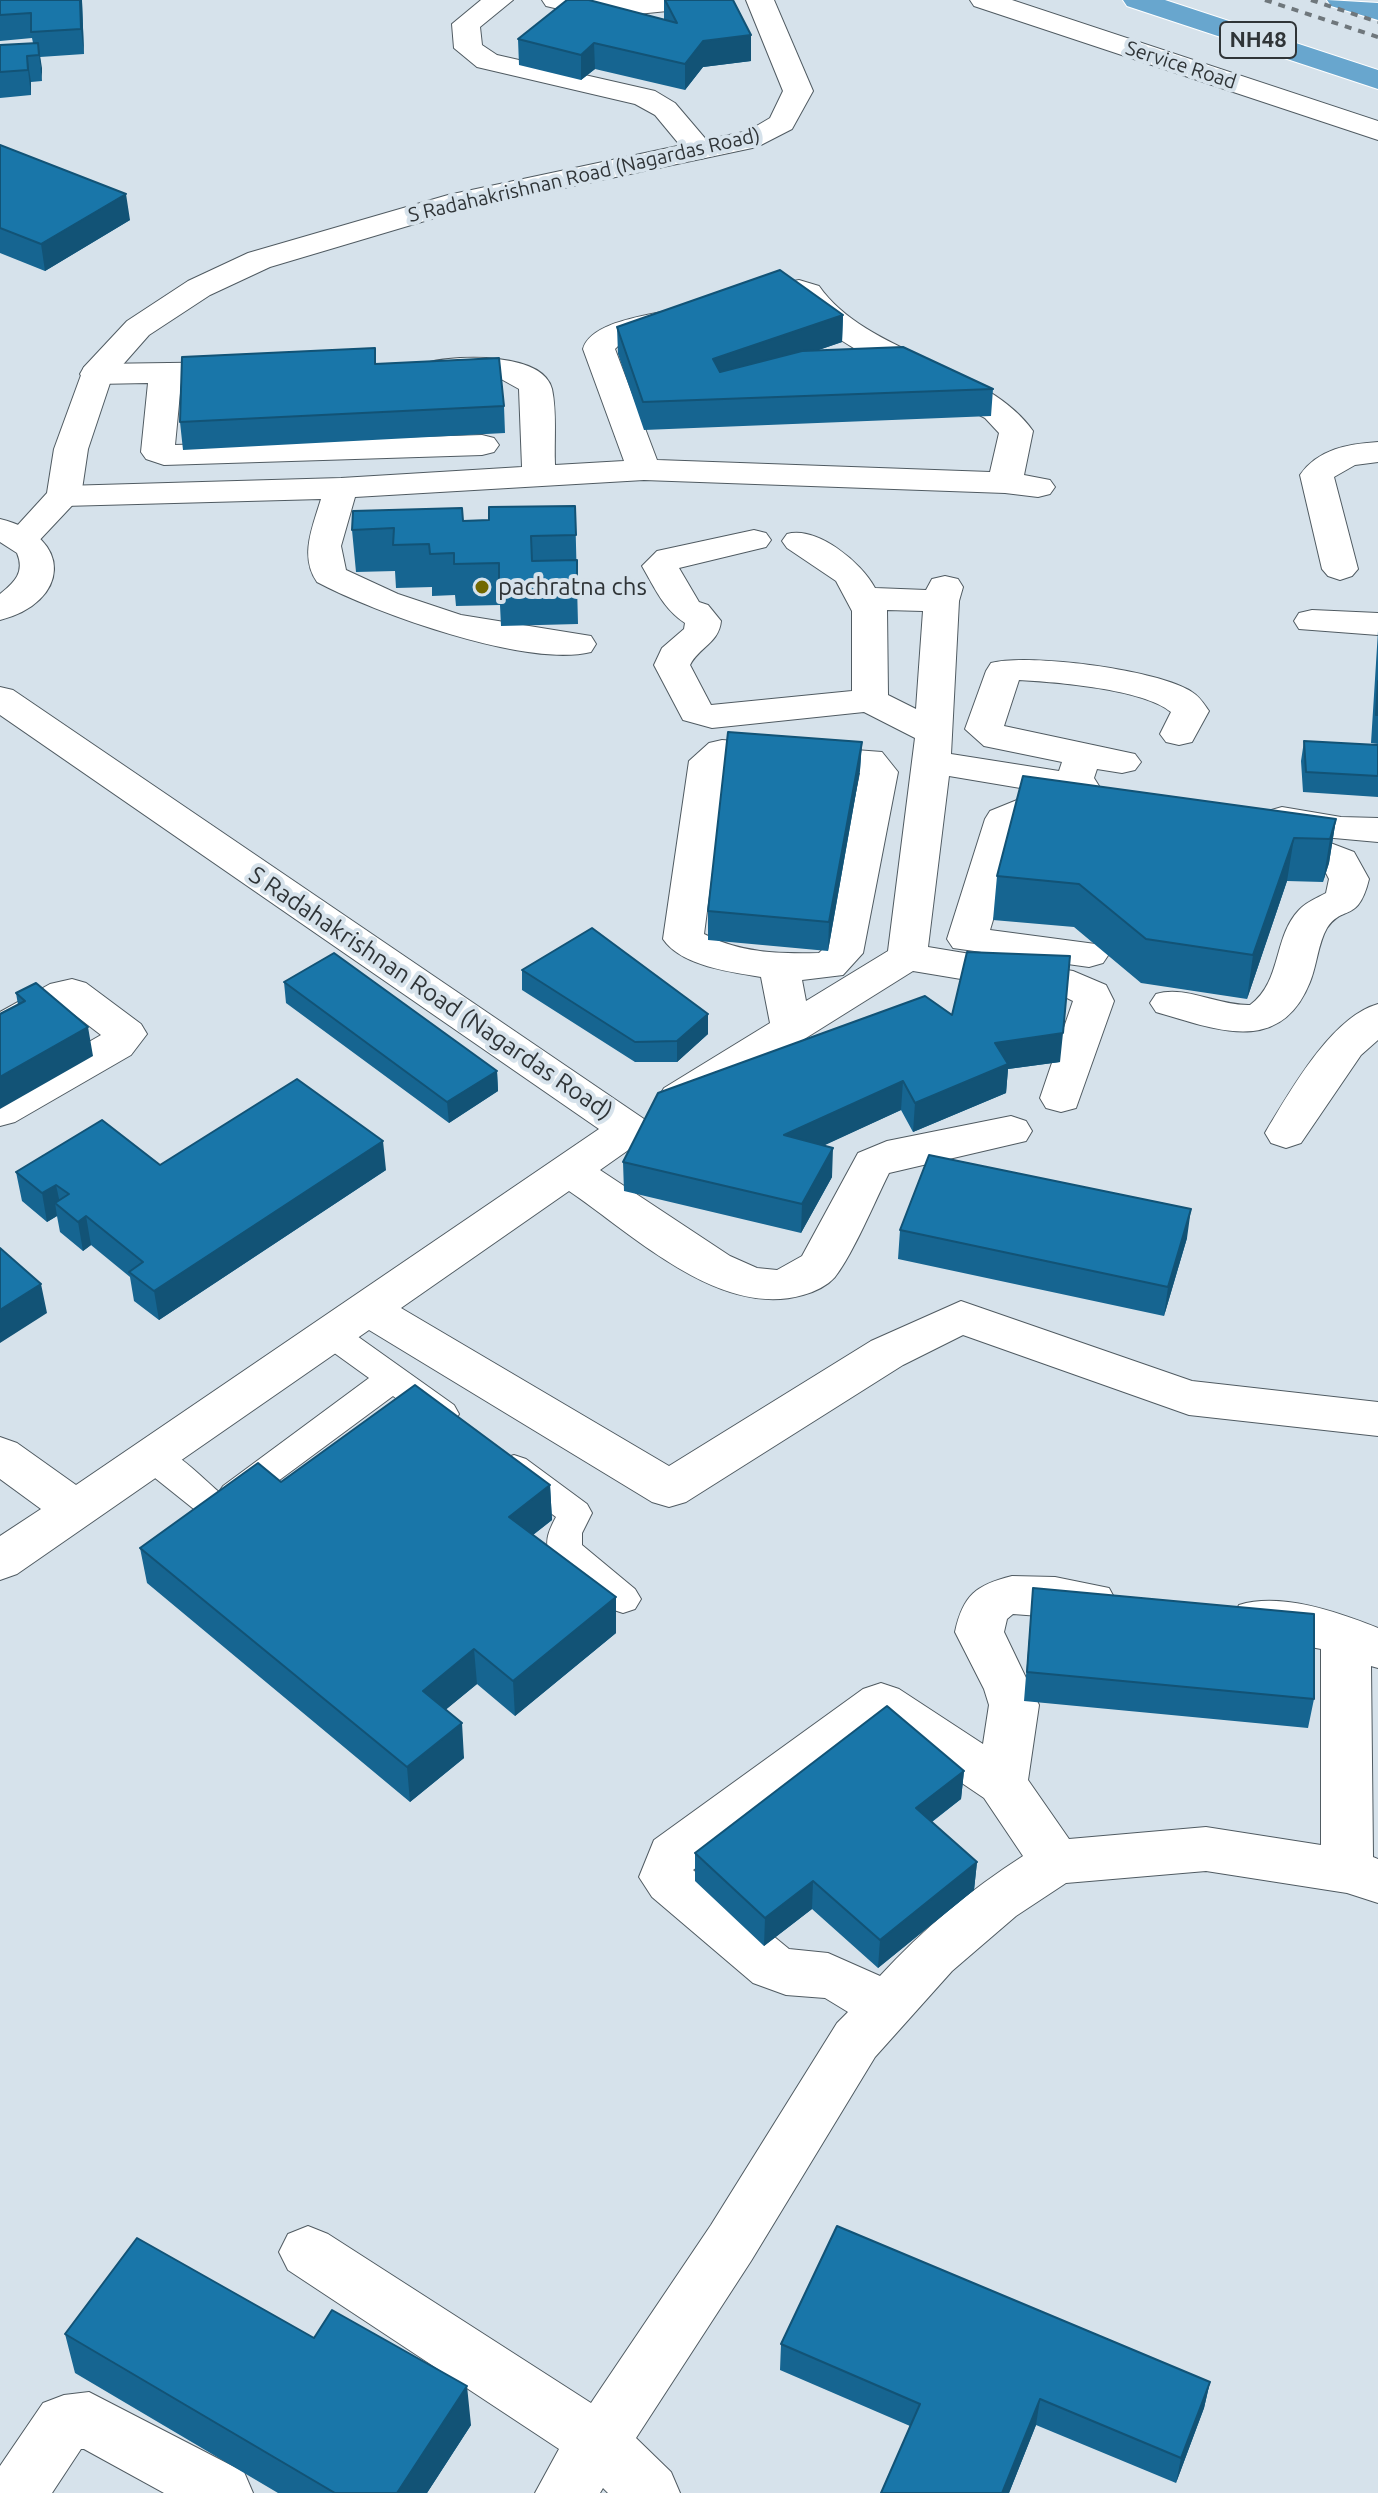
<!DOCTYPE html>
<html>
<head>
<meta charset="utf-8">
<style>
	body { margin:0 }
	canvas { display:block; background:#d6e2eb }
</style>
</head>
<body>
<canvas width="1378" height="2493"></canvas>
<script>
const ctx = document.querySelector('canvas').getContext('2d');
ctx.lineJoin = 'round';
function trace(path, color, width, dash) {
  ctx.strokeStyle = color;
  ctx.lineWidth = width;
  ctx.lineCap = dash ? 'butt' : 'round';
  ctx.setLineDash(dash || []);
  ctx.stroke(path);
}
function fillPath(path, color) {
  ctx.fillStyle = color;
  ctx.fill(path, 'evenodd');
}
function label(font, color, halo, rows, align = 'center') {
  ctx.font = font + ' Ubuntu,sans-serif';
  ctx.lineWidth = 8;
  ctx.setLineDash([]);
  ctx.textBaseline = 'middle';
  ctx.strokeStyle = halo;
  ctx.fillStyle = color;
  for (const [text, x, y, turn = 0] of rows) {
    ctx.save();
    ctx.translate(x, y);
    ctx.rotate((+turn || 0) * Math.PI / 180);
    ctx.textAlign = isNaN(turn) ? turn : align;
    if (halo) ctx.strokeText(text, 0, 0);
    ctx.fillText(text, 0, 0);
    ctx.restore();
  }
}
const service = new Path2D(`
	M331,1322L343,1326L454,1405L459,1414L454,1423C430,1430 411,1409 393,1396L247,1504L233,1508L229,1518L217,1522L205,1518L140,1466L135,1457L140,1448C169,1439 198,1475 219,1492L223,1486L369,1378L319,1342L315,1334L319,1326Z
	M514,1455L526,1459L587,1504L592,1513L582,1533V1545L635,1589L641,1599L635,1609L623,1613L611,1609L552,1559C543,1544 548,1532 556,1517L502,1477L497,1468L502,1459Z`);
const minor = new Path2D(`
	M481,0H513L480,27L482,45L497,55L655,91L675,103L715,150L711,156L700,159L689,156L655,115L635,104L477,67L454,48L452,24Z
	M542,0H711L707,6L697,8L598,18L546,6Z
	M799,280L819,286C866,354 988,366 1033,431L1024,475L1050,480L1055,487L1050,494L1038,497L1005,493L644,480L355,497L341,546L346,570L398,594L461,615L591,636L596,644L591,652C527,668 375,613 317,582C299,556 313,526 321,499L64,506L52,503L47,496L52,489L64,486L341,478L522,467L519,389L501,379L430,376L426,369L430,362C458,355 543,352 552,389C557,412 554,441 555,465L624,461L583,349C591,321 648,316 674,309L685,312L690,319L685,326L622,342L615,349L657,460L990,472L999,433L985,418C928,387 818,340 783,289L788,282Z
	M242,362L254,365L258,372L254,379L181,383L175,445L482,435L494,438L499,445L494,452L482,455L164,465L146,459L141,452L148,383L96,384L84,381L80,374L84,367L96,364Z
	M1378,442V462L1355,465L1334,477L1358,569L1352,576L1340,580L1328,576L1322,569L1300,475C1318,449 1348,444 1378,442Z
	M754,530L766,533L771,540L766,547L679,568L699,602L708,605L721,621C719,643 699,647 690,665L711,705L852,691V611L836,581L787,548L782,541L787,534C817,526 861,562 875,588L926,590L932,579L945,576L958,579L963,587L959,601L951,754L1059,771L1062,762L984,746L965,729L986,671L991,663C1030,653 1159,670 1192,692C1200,697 1204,704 1209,711L1192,742L1179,745L1166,742L1160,734L1171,712C1143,689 1056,682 1019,680L1004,726L1135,754L1141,762L1135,770L1122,773L1097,769L1094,778L1099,786L1093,794L1080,798L949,776L928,947L1073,971L1106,985L1114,1001L1076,1108L1061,1112L1046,1108L1040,1098L1073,1001L1063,996L913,971L694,1108L679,1112L664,1108L658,1098L664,1088L770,1023L761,977C731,972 681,966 663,939L689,761L709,743L722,740L882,752L898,772L863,953L843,975L802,980L806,1001L888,951L915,738L864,712L712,728L683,720L654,665L662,648L684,629L685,623C663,608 656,590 642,566L657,551ZM887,610L923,611L916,709L888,695ZM730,763L860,773L824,948L819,953C779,954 740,953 704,934L726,766Z
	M1312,610L1378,613V635L1299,629L1294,621L1299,613Z
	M0,687L13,690L644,1119L650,1129L644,1139L600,1170L730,1256L757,1268L777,1270L802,1256L858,1153L887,1141L1011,1116L1026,1121L1032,1131L1026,1141L889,1173C875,1201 853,1254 835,1277C827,1286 814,1292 803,1295C720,1319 634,1235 569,1191L401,1308L669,1466L871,1341L961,1301L1192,1381L1378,1402V1436L1189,1415L963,1335L903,1365L686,1502L669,1507L652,1502L369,1330L17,1574L0,1580V1536L41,1509L0,1479V1437L17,1443L76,1485L599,1129L0,715Z
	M1022,798L1084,808L1089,816L1084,824L1070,828L1027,822L1021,826L990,930L1103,945L1109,954L1103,963L1089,967L953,948L947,939L985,819L990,811Z
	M1282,807L1341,817L1378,818V842L1312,836L1354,852L1369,879C1358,924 1343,904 1327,928C1318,943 1317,965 1310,982C1280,1057 1215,1029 1156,1012L1150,1003L1156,994C1186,985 1218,1006 1250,1005C1282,982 1273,937 1299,910C1306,902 1317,898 1326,893L1329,879L1324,869L1293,856L1259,851L1254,842L1259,833L1282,831L1268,827L1263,819L1268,811Z
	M72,979L86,983L141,1024L147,1034L131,1055L15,1122L0,1126V1093L101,1035L67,1009L15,1040L0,1044V1012L50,984Z
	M1378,1004V1040L1361,1055L1301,1143L1286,1148L1271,1143L1265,1133C1289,1093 1331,1017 1378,1004Z
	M1012,1576L1055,1577L1109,1588L1116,1601L1109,1614L1092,1620L1013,1614L1007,1619L1004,1632L1039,1705L1028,1780L1069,1839L1206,1827L1321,1845V1649L1239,1633L1232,1619L1239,1605C1281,1592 1338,1612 1378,1628V1668L1371,1666L1373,1857L1378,1859V1903L1347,1893L1206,1871L1066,1883L1016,1916L952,1971L875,2057L751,2261L636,2438L671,2472L680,2493H608L603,2488L600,2493H535L559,2449L288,2270L279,2252L288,2234L308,2226L328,2234L591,2403L711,2225L837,2023L848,2012L825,1998L786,1995L753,1983L652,1897L639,1877L654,1840L863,1689L881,1683L899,1689L983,1744L989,1705L984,1689L955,1632C963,1595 976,1585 1012,1576ZM882,1729L984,1798L1023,1856C970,1890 923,1929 880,1976L828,1953L789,1949L693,1870Z
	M89,2392L244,2472L253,2493H164L84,2449H81L52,2493H0V2466L43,2403L64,2395Z`);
const tertiary = new Path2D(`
	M746,0H774L813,91L792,129L757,147L465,209L270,267L210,295L149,335L112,377L88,449L81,496L34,546L22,549L10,546L5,539L47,493L54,449L84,367L127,321L188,281L248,253L448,195L748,131L770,118L783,91Z
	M970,0H1012L1378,121V140L974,6Z`);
const secondary = new Path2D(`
	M0,519C75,537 69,603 0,620V594C15,582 25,572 17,553L0,542Z`);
const trunk = new Path2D(`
	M1123,0H1165L1378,70V89L1127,6Z
	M1327,0L1378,3V20L1331,6Z`);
trace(service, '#505b62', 2);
trace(minor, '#505b62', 2);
trace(tertiary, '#505b62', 2);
trace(secondary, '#505b62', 2);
trace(trunk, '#fff', 2);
fillPath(service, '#fff');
fillPath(minor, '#fff');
fillPath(tertiary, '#fff');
fillPath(secondary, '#fff');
fillPath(trunk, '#68a6ce');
trace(new Path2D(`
	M1265,0L1378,37
	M1311,0L1378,22`), '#6f777c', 4, [7, 7]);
fillPath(new Path2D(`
	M0,0H82L84,54L40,57L42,81L31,82V95L0,98V45L33,43L32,38L0,41Z
	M664,0H733L751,61L703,67L685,90L595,69L581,80L519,65L518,39L664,20Z
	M0,145L130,220L45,271L0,253Z
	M843,315L842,342L818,350L993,389L991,416L644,430L618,354L617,327Z
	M376,364L504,406L505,433L183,450L180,422Z
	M575,506L578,624L501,626L500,605L456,606L455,595L432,596V587L396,588L395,571L356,572L352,530L463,521L489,520Z
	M1378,631V744L1371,743Z
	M1304,741L1378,745V797L1303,792L1301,761Z
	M862,742L860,770L828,951L708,940V911Z
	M1336,819L1329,863L1323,882L1287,881L1247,999L1141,983L1074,927L993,920L997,876Z
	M522,970L708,1014V1034L677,1062H635L522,990Z
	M284,982L497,1071L498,1091L449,1123L286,1003Z
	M16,993L93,1056L18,1005Z
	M952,1015L1060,1062L1008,1069L1006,1093L913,1132L901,1110L824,1145L832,1177L801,1233L624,1191L623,1162Z
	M160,1165L386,1170L159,1320L134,1301L130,1277L91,1245L83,1251L60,1232L57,1216L47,1222L22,1201L16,1172Z
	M900,1230L1187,1238L1164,1316L898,1259Z
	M281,1482L550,1485L552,1520L533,1535L616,1597V1633L515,1716L477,1684L445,1710L464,1758L410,1802L147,1583L140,1548Z
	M1033,1588L1314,1699L1308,1728L1024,1701Z
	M964,1771L961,1799L932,1822L977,1862L974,1890L878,1968L812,1909L764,1946L695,1881V1853Z
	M65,2334L314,2338L471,2425L427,2493H278L75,2373Z
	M781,2344L1210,2382L1204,2408L1176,2483L1036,2425L1009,2493H881L910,2426L780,2370Z`), '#166591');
fillPath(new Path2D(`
	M80,0H82V2L84,54L81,29Z
	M751,35V61L703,67L685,90V64L703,41Z
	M38,43L42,68V81L39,55Z
	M594,43L595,69L581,80V55Z
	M27,56L31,82V95L28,70Z
	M126,194L130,220L45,271L41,244Z
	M843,315L842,342L712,387L713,359Z
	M862,742L860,770L828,951L829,922Z
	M1336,819L1329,863L1323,882L1330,839Z
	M1294,838L1287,881L1247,999L1253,955Z
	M708,1014V1034L677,1062V1041Z
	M88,1027L93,1056L0,1109V1077Z
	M1063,1033L1060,1062L1008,1069L1006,1093L913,1132L915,1103L995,1043Z
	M497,1071L498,1091L449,1123L447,1102Z
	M903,1081L901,1110L784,1164V1135Z
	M383,1141L386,1170L159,1320L154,1291Z
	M833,1148L832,1177L801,1233L802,1204Z
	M56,1185L61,1208L55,1203L57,1216L47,1222L42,1193Z
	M1191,1209L1187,1238L1164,1316L1168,1287Z
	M86,1216L91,1245L83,1251L78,1222Z
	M41,1284L47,1313L0,1343V1310Z
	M550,1485L552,1520L511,1552L509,1517Z
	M616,1597V1633L515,1716L513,1681Z
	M474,1649L477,1684L426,1726L423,1691Z
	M462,1723L464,1758L410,1802L407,1767Z
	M964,1771L961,1799L913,1836L916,1808Z
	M977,1862L974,1890L878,1968L880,1940Z
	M813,1881L812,1909L764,1946L765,1918Z
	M1210,2382L1204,2408L1176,2483L1181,2458Z
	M467,2386L471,2425L427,2493H397Z
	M1040,2399L1036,2425L1009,2493H1002Z`), '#125376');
const building = new Path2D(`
	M0,0H80L81,29L31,32V13L0,15Z
	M567,0H589L677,23L665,0H733L751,35L703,41L685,64L594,43L581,55L518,39Z
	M38,43L39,55L27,56L28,70L0,72V45Z
	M0,145L126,194L41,244L0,228Z
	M780,270L843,315L713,359L720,372L802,351L903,347L993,389L643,402L617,327Z
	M375,348V364L499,358L504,406L180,422L182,357Z
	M575,506L576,535L531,536L532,561L577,560V582L499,584V563L454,564V553L430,554L429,544L393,545L394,528L352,530L353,511L462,508L463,521L489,520V507Z
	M1378,681V715H1376Z
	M728,732L862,742L829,922L708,911Z
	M1304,741L1378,745V776L1306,772Z
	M1023,776L1336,819L1330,839L1294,838L1253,955L1146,939L1079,884L997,876Z
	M592,928L708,1014L677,1041L635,1042L522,970Z
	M967,952L1070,956L1063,1033L995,1043L1008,1064L915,1103L903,1081L784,1135L833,1148L802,1204L623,1162L658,1093L925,996L952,1015Z
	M334,953L497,1071L447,1102L284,982Z
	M36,983L88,1027L0,1077V1014L25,1001L16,993Z
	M297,1079L383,1141L154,1291L129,1272L143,1262L86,1216L78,1222L55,1203L69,1194L56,1185L42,1193L16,1172L102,1120L160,1165Z
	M929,1155L1191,1209L1168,1287L900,1230Z
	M0,1248L41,1284L0,1310Z
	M415,1385L550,1485L509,1517L616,1597L513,1681L474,1649L423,1691L462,1723L407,1767L140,1548L258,1463L281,1482Z
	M1033,1588L1314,1614V1699L1027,1672Z
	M887,1706L964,1771L916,1808L977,1862L880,1940L813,1881L765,1918L695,1853Z
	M837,2226L1210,2382L1181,2458L1040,2399L1002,2493H881L920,2404L781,2344Z
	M137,2238L314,2338L332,2310L467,2386L397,2493H335L65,2334Z`);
fillPath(building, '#1976a9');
trace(building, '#125376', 2);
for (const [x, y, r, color] of [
	[482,587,8,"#716800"]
]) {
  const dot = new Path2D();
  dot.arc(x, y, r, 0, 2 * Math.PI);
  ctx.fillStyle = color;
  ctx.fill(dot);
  trace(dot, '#d6e2eb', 3);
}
label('20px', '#2f3437', '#d6e2eb', [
	["Service Road",1181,65,18],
	["S Radahakrishnan Road (Nagardas Road)",584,175,-13]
]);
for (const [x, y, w] of [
	[1258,40,76]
]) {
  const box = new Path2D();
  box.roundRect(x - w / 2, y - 18, w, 36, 6);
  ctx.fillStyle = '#d6e2eb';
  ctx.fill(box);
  trace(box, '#2f3437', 2);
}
label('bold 22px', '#2f3437', null, [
	["NH48",1258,40]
]);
label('24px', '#2f3437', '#d6e2eb', [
	["pachratna chs",498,587]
], 'left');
label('24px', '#2f3437', '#d6e2eb', [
	["S Radahakrishnan Road (Nagardas Road)",431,993,34]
]);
</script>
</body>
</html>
